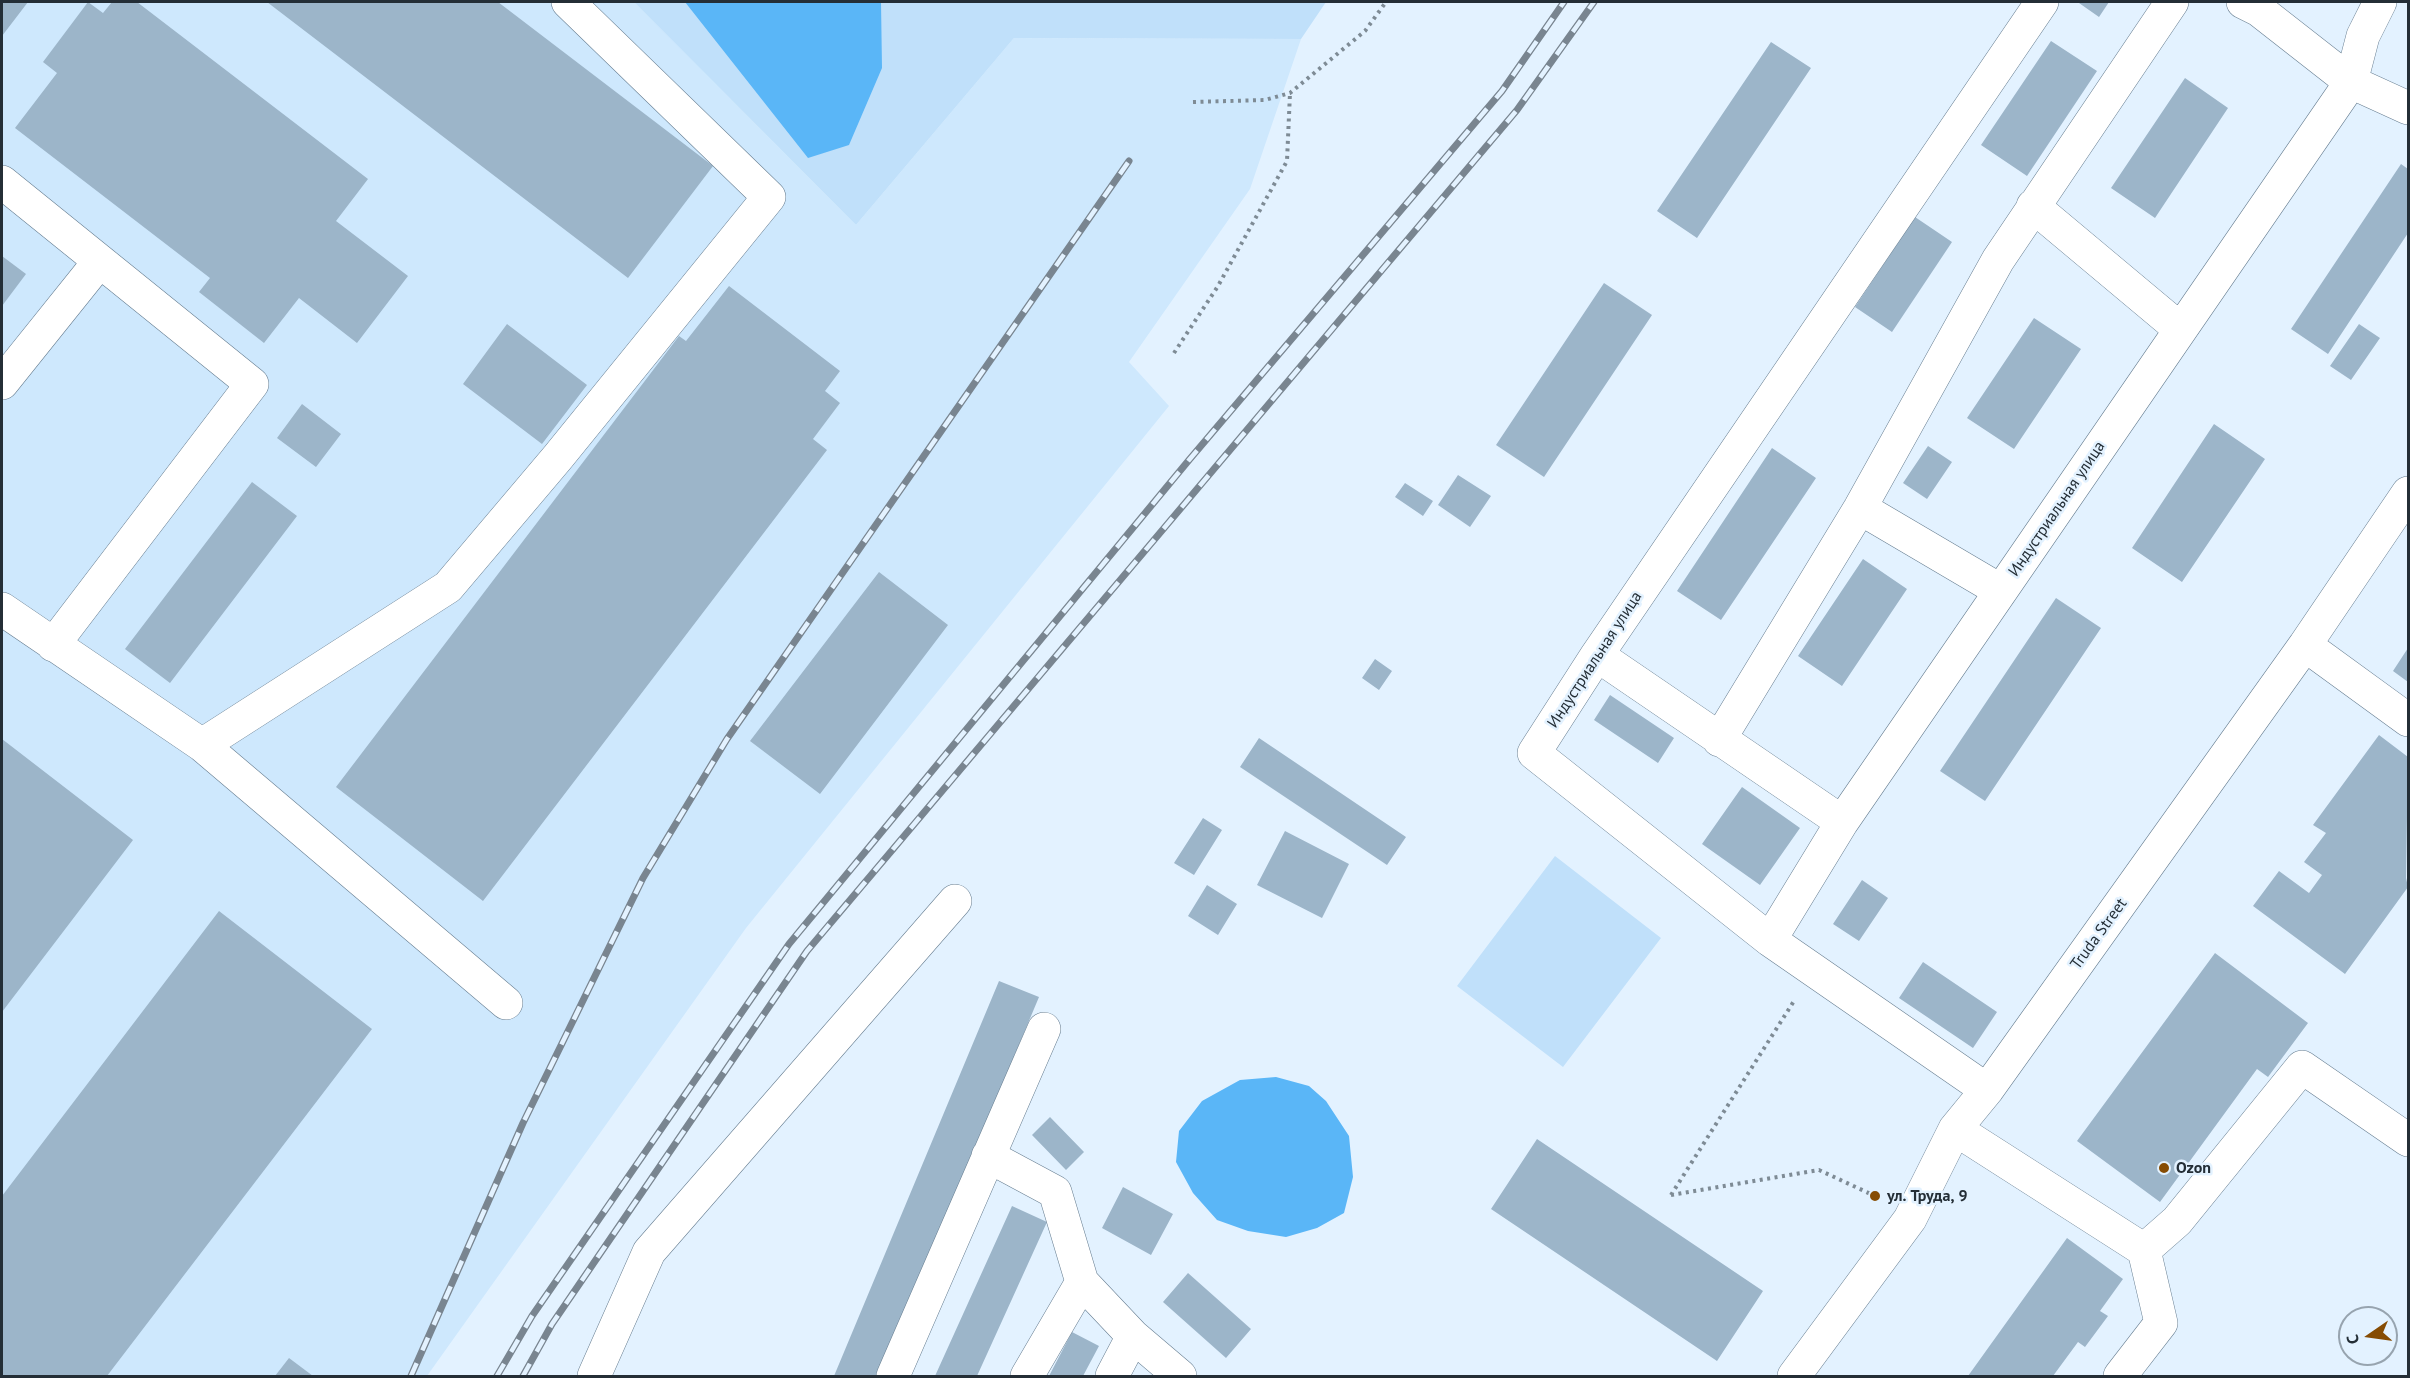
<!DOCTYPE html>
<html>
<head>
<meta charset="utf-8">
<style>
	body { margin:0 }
	#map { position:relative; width:2410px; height:1378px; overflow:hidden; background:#e3f2ff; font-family:"PT Sans",sans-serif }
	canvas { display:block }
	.frame { position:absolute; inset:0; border:3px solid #242e36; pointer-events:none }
	.north { position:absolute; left:2338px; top:1306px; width:60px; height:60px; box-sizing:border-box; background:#e3f2ff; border:2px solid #97a4af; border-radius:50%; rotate:257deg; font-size:16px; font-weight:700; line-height:24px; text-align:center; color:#242e36 }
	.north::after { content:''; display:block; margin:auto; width:21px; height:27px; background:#864c03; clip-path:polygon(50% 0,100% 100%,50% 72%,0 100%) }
</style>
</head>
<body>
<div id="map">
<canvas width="2410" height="1378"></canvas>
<div class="frame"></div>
<div class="north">С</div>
</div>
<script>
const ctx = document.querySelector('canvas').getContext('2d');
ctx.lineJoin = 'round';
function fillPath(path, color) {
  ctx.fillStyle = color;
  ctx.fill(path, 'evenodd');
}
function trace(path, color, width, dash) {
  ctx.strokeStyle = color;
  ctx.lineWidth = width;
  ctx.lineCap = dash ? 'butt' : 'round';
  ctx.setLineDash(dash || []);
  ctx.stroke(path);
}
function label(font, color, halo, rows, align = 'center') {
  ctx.font = font + ' "PT Sans",sans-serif';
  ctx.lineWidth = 5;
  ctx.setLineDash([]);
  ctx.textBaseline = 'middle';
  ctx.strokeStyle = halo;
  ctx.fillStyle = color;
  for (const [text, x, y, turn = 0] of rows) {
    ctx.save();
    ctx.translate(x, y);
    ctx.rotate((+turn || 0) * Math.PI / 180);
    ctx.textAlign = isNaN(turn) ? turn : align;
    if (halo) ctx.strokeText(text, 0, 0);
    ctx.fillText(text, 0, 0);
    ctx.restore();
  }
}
fillPath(new Path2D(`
	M2,2H634L856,225L1014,38L1301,39L1250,189L1129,362L1169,406L746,928L427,1376H2Z`), '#cee8fd');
fillPath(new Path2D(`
	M634,2H1326L1301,39L1014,38L856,225Z
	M1555,856L1661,938L1563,1067L1457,986Z`), '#c0e0fa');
fillPath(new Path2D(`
	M685,2H881L882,68L849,145L808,158Z
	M1276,1077L1309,1086L1326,1101L1349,1136L1353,1177L1344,1213L1317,1228L1286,1237L1248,1231L1217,1220L1193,1193L1176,1162L1179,1131L1202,1101L1240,1080Z`), '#5ab6f7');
fillPath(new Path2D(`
	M2,2H28L2,36Z
	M88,2L103,13L112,2H137L368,179L336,221L408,276L357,343L299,298L264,343L199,292L210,278L15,128L57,73L43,62Z
	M267,2H498L713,166L628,278Z
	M2080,2H2109L2099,17L2079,3Z
	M2051,41L2097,71L2027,176L1981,145Z
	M1771,42L1811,68L1697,238L1657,211Z
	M2185,78L2228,108L2155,218L2111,188Z
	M2401,164L2408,169V233L2328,354L2291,329Z
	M1915,217L1952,242L1892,332L1855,307Z
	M2,256L26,274L2,306Z
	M1604,283L1652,315L1544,477L1496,445Z
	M729,286L840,371L825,391L840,403L813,439L827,450L483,901L336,787L679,336L686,341Z
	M2034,318L2081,349L2014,449L1967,418Z
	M507,324L587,385L542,444L463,384Z
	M2359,324L2380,338L2351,380L2330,366Z
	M302,404L341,434L316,467L277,438Z
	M2214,424L2265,459L2182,582L2132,548Z
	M1928,446L1952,462L1927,499L1903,483Z
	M1772,448L1816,478L1721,620L1677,591Z
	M1458,475L1491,496L1470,527L1438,505Z
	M252,482L297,516L170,683L125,649Z
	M1405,483L1433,501L1423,516L1395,497Z
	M1863,559L1907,589L1842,686L1798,656Z
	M879,572L948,625L820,794L750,741Z
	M2056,598L2101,628L1985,801L1940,771Z
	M2408,648V682L2393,671Z
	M1375,659L1392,671L1379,690L1362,678Z
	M1610,695L1674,738L1658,763L1594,720Z
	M2379,735L2408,757L2406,878L2408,887L2345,974L2253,906L2279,871L2309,893L2322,875L2304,862L2326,833L2313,825Z
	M1259,738L1406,837L1387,865L1240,767Z
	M2,739L133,840L2,1012Z
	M1742,787L1800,828L1760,885L1702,844Z
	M1203,818L1222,830L1194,875L1174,863Z
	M1285,831L1349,864L1322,918L1257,885Z
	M1862,880L1888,898L1859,941L1833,924Z
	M1207,885L1237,904L1218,935L1188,916Z
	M219,911L372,1029L107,1376H2V1196Z
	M2215,953L2308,1023L2268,1077L2257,1069L2160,1202L2077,1141Z
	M1923,962L1997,1012L1973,1048L1899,998Z
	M999,981L1039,997L880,1376H834Z
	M1050,1117L1084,1152L1066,1170L1032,1135Z
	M1537,1139L1763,1291L1717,1361L1491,1209Z
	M1123,1187L1173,1214L1151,1255L1102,1228Z
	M1012,1206L1047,1222L977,1376H935Z
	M2067,1238L2123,1279L2100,1311L2108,1316L2085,1347L2078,1342L2053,1376H1968Z
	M1188,1273L1251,1329L1226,1358L1163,1302Z
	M1072,1332L1099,1346L1083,1376H1049Z
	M289,1358L313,1376H275Z`), '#9cb5c9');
const minor = new Path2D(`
	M2243,2L2259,10L2351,82L2408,108
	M2,182L252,384L53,645
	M2033,206L2180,329
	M2,383L99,262
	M1860,508L2001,591
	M2,609L202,745L506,1003
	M2305,645L2408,720
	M1597,655L1842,822
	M1719,740L1860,508L1998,260L2172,2
	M202,745L448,587L558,457L769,197L568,2
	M1770,940L1842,822L2351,82L2363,36L2380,2
	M1987,1090L1770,940L1534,753L1597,655L2042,2
	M1955,1129L2144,1250L2177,1221L2302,1067L2408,1140
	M988,1156L1055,1192L1082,1282L1133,1336L1180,1376
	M594,1376L649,1252L955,901
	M893,1376L1044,1029
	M1027,1376L1082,1282
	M1112,1376L1133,1336
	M1794,1376L1910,1219L1955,1129L1987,1090L2305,645L2408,493
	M2120,1376L2161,1323L2144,1250`);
trace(minor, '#667d90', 34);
trace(new Path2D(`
	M1193,102L1265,100L1290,93L1365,31L1386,2
	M1174,353L1218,286L1287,161L1290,93
	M1671,1195L1794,1001
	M1671,1195L1819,1170L1875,1196`), '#7e8b95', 4, [3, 4.5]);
trace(minor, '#fff', 33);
const rail = new Path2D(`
	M411,1376L523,1123L643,878L727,739L1129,161
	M497,1376L532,1316L789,944L1189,460L1502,91L1564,2
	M523,1376L552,1324L807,951L1517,110L1594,2`);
trace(rail, '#798590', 7);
trace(rail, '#e3f2ff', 4.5, [14]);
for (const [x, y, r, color] of [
	[2164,1168,6,"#864c03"],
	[1875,1196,6,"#864c03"]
]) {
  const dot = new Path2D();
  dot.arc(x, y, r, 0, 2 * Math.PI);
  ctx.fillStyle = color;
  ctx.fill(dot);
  trace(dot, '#e3f2ff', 2);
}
label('16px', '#242e36', '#e3f2ff', [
	["Индустриальная улица",2057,509,-56],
	["Индустриальная улица",1595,660,-57],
	["Truda Street",2099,934,-54]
]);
label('bold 16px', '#242e36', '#e3f2ff', [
	["Ozon",2176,1168],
	["ул. Труда, 9",1887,1196]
], 'left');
</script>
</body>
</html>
